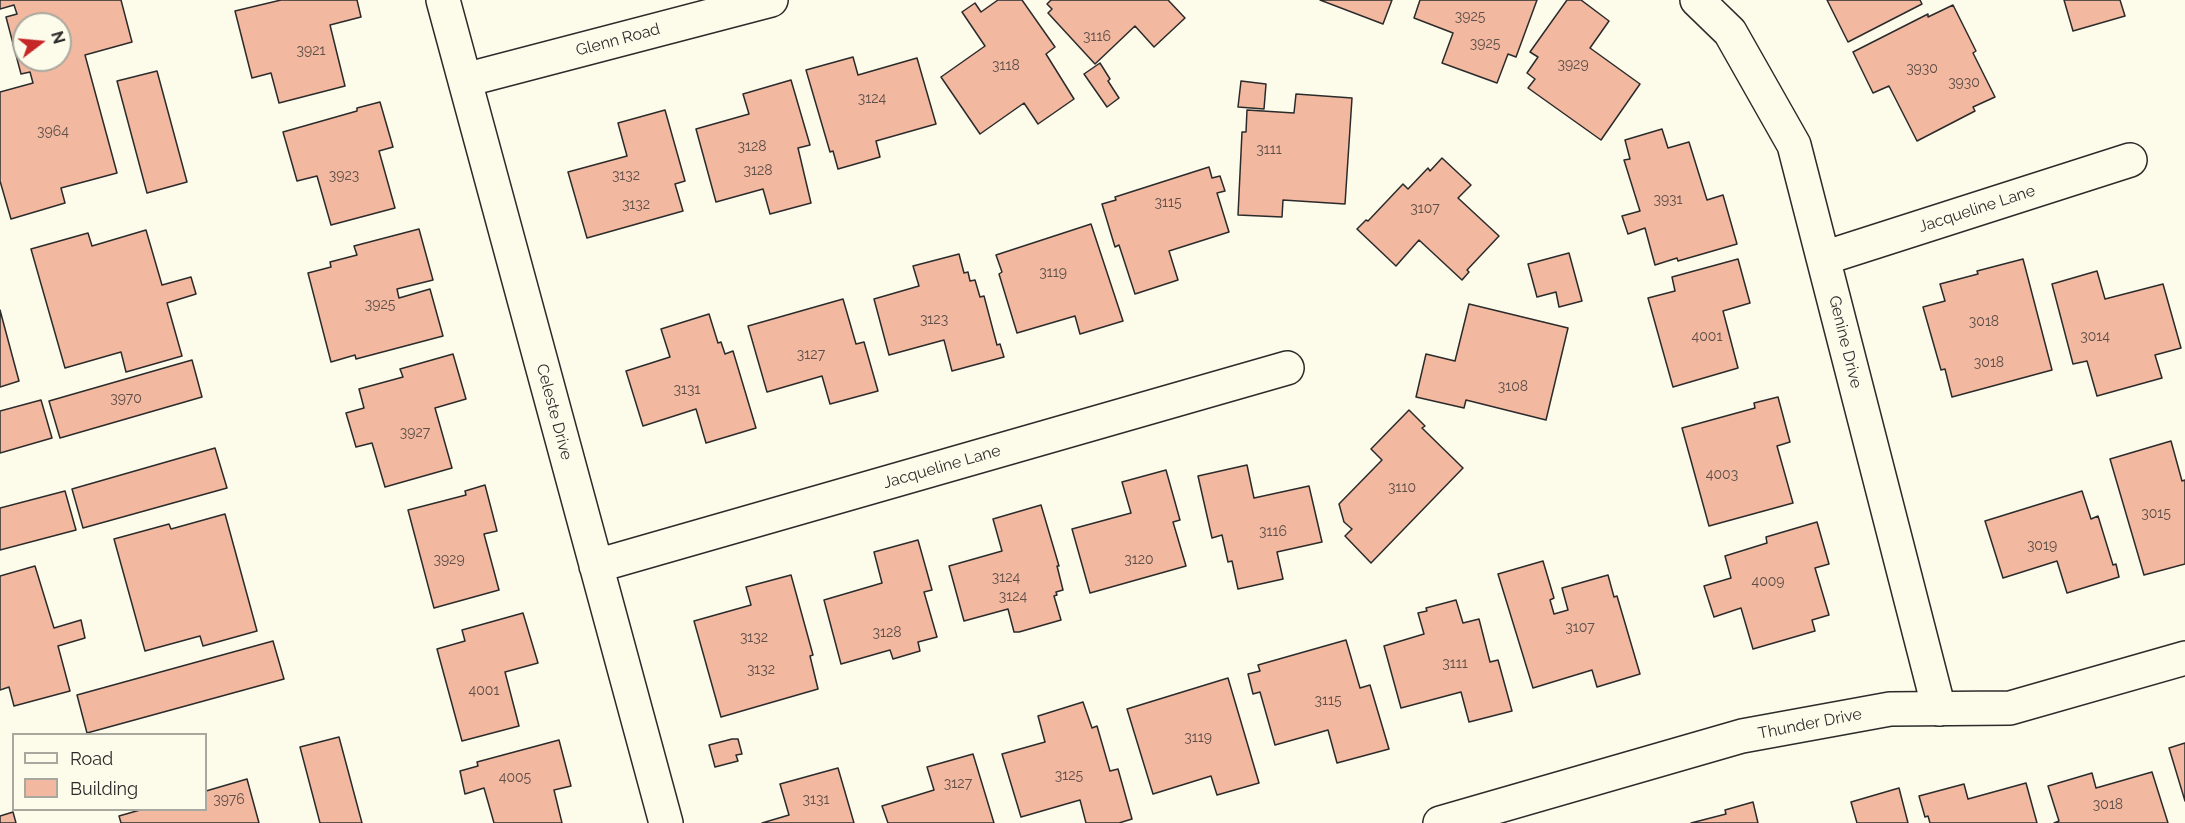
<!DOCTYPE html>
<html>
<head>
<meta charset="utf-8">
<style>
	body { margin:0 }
	#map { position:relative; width:2185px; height:823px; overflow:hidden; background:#fdfbea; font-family:Raleway,sans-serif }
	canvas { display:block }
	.legend { position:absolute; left:12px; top:733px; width:195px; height:78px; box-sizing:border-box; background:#fdfbea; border:2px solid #a9a89e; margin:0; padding:8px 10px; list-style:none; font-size:18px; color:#2b2b2b }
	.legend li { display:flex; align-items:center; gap:12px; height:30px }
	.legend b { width:30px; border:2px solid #a9a89e }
	.north { position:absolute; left:12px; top:12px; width:60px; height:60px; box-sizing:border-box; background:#fdfbea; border:2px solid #a9a89e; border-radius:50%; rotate:74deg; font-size:16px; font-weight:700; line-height:24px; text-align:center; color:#2b2b2b }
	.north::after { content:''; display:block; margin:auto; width:21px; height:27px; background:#c62828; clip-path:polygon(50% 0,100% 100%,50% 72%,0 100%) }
</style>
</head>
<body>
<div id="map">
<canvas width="2185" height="823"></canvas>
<ul class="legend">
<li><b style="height:8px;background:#fdfbea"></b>Road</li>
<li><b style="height:16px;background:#f2b8a0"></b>Building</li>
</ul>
<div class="north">N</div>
</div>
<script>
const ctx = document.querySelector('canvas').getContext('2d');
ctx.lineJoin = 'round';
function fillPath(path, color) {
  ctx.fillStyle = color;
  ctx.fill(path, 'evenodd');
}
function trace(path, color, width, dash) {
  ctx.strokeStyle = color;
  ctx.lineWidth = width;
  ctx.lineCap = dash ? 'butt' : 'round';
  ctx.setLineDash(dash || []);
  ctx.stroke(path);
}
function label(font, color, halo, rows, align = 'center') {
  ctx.font = font + ' Raleway,sans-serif';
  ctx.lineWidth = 4.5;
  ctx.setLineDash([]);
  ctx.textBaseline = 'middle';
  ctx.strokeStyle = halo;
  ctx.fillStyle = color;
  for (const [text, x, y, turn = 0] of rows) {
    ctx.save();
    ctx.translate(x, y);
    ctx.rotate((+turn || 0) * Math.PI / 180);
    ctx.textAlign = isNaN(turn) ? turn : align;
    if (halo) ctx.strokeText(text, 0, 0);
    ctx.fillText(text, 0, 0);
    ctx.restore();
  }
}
const building = new Path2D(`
	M0,0H121L132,42L85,55L117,173L61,188L65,203L11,219L0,181V92L33,83L30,72L21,74L6,17L17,14L14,5L0,9ZM24,24H60V60H24Z
	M281,0H357L361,17L330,25L345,86L279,103L271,73L252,78L235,11Z
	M998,0H1022L1055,47L1046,54L1074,99L1038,124L1024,103L980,134L941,77L985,46L962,12L975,3L981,12Z
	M1051,0H1168L1185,18L1154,47L1135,26L1095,64L1048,13L1052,9L1047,4Z
	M1320,0H1392L1383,24Z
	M1420,0H1537L1516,57L1508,54L1497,83L1442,63L1453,33L1414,18Z
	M1567,0H1581L1609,21L1590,48L1640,84L1601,140L1528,88L1535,79L1527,73L1538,57L1530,52Z
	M1827,0H1920L1922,4L1848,42Z
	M2064,0H2120L2125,16L2073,31Z
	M1953,5L1976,51L1973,53L1995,97L1973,107L1975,111L1917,141L1889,86L1873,93L1853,52L1928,14V17Z
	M853,57L858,75L917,58L936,124L876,141L880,157L838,169L833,151L830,152L806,70Z
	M1100,63L1110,79L1108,81L1119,98L1107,107L1084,74Z
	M157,71L187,182L147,193L117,81Z
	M791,80L810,145L798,148L811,203L770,214L763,189L716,202L696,129L749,114L743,94Z
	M1241,81L1266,84L1264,109L1238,107Z
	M1296,94L1352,98L1345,204L1283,200L1282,217L1238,215L1242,132H1246L1247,110L1294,113Z
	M380,102L393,147L379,151L395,208L331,225L317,176L297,181L283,132L357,111V108Z
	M665,110L685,181L675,184L683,211L587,238L568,172L627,156L618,123Z
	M1662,129L1668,148L1689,142L1707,200L1723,195L1737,244L1678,261L1677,258L1655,265L1645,228L1628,234L1622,216L1640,211L1624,160L1630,159L1625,140Z
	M1442,158L1471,185L1458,198L1499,236L1467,270L1469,272L1462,280L1419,240L1396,266L1357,229L1366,220L1368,221L1403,184L1408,189L1428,168L1430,171Z
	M1209,167L1212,178L1220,176L1225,191L1217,193L1229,232L1169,251L1178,280L1135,294L1119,245L1115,247L1102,204L1116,200L1115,197Z
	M1091,224L1123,321L1080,334L1075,316L1017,333L999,274L1002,272L996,255Z
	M419,229L433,280L397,289L399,298L430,289L443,336L356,359L355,355L331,362L308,273L331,267L330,262L357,255L354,246Z
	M146,230L162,285L191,277L196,294L167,303L182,356L126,372L121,352L65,368L31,249L88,233L92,246Z
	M1569,253L1582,301L1559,307L1556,292L1537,297L1528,264Z
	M959,254L964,273L968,272L970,281L975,280L980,297L984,296L997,345L1000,344L1004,357L952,371L944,340L889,355L874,299L919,286L913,266Z
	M1738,259L1750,303L1723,311L1738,368L1673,387L1648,298L1675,291L1672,277Z
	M2023,259L2052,370L1952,397L1945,369L1941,370L1923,307L1945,301L1940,284L1978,274L1977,271Z
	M2097,271L2105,299L2163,284L2181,348L2155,355L2162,378L2097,396L2087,361L2073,364L2052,284Z
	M843,299L856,344L864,342L878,391L830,404L822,376L767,392L748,326Z
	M1469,304L1568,328L1546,420L1466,400L1464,408L1416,397L1426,354L1455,361Z
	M0,310L19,381L0,387Z
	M709,314L718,343L721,342L725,354L733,351L756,428L706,443L696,409L643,426L626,371L670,357L661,329Z
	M453,354L466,399L435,408L452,468L385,487L372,443L356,447L346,413L364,408L359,389L403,377L400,369Z
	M192,360L202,397L60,438L49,401Z
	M1778,397L1790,442L1777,446L1793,503L1709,526L1682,428L1755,408L1754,403Z
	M41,400L52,438L0,453V411Z
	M1409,410L1425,426L1422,428L1463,468L1371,563L1345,536L1352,529L1344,522L1339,504L1382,460L1371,449Z
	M2171,441L2182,481L2185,480V564L2144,575L2110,459Z
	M215,448L227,488L83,528L72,489Z
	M1247,465L1254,498L1309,486L1322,542L1277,552L1283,579L1238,589L1232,561L1228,562L1222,535L1212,538L1198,476Z
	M1166,470L1180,520L1173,522L1186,566L1090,593L1072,529L1131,513L1122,482Z
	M485,485L497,531L484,534L499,590L434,608L408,510L466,495L465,491Z
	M65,491L76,530L0,550V508Z
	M2082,491L2091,519L2098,516L2113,565L2116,564L2119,577L2067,593L2057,561L2003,578L1985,521Z
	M1041,505L1059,566H1057L1063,590L1056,592L1057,595L1054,596L1061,620L1019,632H1014L1008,609L964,621L949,566L1002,551L993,519Z
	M225,514L257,631L203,646L200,636L145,651L114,539L169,524L171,529Z
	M1817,522L1829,564L1815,568L1829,615L1812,620L1815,631L1753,649L1741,608L1714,617L1704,586L1731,578L1725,556L1767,543L1766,537Z
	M918,540L932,590L924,592L937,637L918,642L920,651L893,659L890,650L841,664L824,600L882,583L874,552Z
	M1543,561L1554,598L1550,600L1554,614L1568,610L1562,588L1608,575L1614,597L1617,596L1640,674L1597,687L1592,670L1533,688L1498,574Z
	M35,566L54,628L81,620L85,638L58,646L70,691L14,706L9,687L0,690V576Z
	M791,575L813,655L810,656L818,689L721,717L694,621L751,605L746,587Z
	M1456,600L1463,623L1479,619L1490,662L1498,660L1512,711L1469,722L1461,692L1401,708L1384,646L1424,634L1418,613L1427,611L1426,608Z
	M523,613L538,663L505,672L519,726L462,741L437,649L465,641L462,630Z
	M1346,640L1360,688L1370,685L1389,749L1337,763L1328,730L1275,745L1260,692L1253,694L1248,674L1260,671L1258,665Z
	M273,641L284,679L87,733L77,695Z
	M1228,678L1259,783L1217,795L1211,776L1153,794L1127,709Z
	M1083,702L1092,728L1097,726L1110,771L1118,769L1132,819L1119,823H1086L1080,800L1021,817L1002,754L1045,742L1038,716Z
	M339,737L362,823H320L300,747Z
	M732,739H738L742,754L736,755L738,761L715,767L709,745Z
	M559,740L571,786L554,790L562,823H494L484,788L465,794L460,771L478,766L477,762Z
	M2185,743V801L2169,748Z
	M973,754L994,823H888L882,806L934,790L927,767Z
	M838,768L854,823H762L789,815L780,784Z
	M2152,772L2168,823H2054L2059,821L2048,786L2092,773L2096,788Z
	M247,779L259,823H121L119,816L140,810H206V791Z
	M2026,783L2037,823H1930L1928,816L1925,817L1919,796L1964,784L1968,799Z
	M1899,788L1908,823H1857L1851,802Z
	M1753,802L1758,823H1691L1726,814L1725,810Z
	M13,812L16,823H0V816Z`);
fillPath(building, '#f2b8a0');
trace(building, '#2b2b2b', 1.5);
const minor = new Path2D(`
	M443,0L666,823
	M1697,0L1730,32L1794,145L1939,709
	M465,80L771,0
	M1824,258L2130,160
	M596,566L1287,368`);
const tertiary = new Path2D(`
	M1440,823L1742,736L1890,709L2010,708L2185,658`);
trace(minor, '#2b2b2b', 36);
trace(tertiary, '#2b2b2b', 36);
trace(minor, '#fdfbea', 33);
trace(tertiary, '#fdfbea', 33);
label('14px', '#5d4e48', null, [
	["3925",1470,17],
	["3116",1097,37],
	["3925",1485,44],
	["3921",311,51],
	["3929",1573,65],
	["3118",1006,66],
	["3930",1922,69],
	["3930",1964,83],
	["3124",872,99],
	["3964",53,132],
	["3128",752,147],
	["3111",1269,150],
	["3128",758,171],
	["3923",344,176],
	["3132",626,176],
	["3931",1668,200],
	["3115",1168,203],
	["3132",636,205],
	["3107",1425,209],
	["3119",1053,273],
	["3925",380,305],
	["3123",934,320],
	["3018",1984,322],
	["4001",1707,337],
	["3014",2095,337],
	["3127",811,355],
	["3018",1989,363],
	["3108",1513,387],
	["3131",687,390],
	["3970",126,399],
	["3927",415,433],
	["4003",1722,475],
	["3110",1402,488],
	["3015",2156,514],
	["3116",1273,532],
	["3019",2042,546],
	["3929",449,560],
	["3120",1139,560],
	["3124",1006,578],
	["4009",1768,582],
	["3124",1013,597],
	["3107",1580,628],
	["3128",887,633],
	["3132",754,638],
	["3111",1455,664],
	["3132",761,670],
	["4001",484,691],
	["3115",1328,701],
	["3119",1198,738],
	["3125",1069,776],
	["4005",515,778],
	["3127",958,784],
	["3976",229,800],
	["3131",816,800],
	["3018",2108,805]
]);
label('16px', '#2b2b2b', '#fdfbea', [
	["Glenn Road",618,40,-15],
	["Jacqueline Lane",1977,209,-18],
	["Genine Drive",1845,342,76],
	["Celeste Drive",554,412,75],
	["Jacqueline Lane",942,467,-16],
	["Thunder Drive",1810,724,-11]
]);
</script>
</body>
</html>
